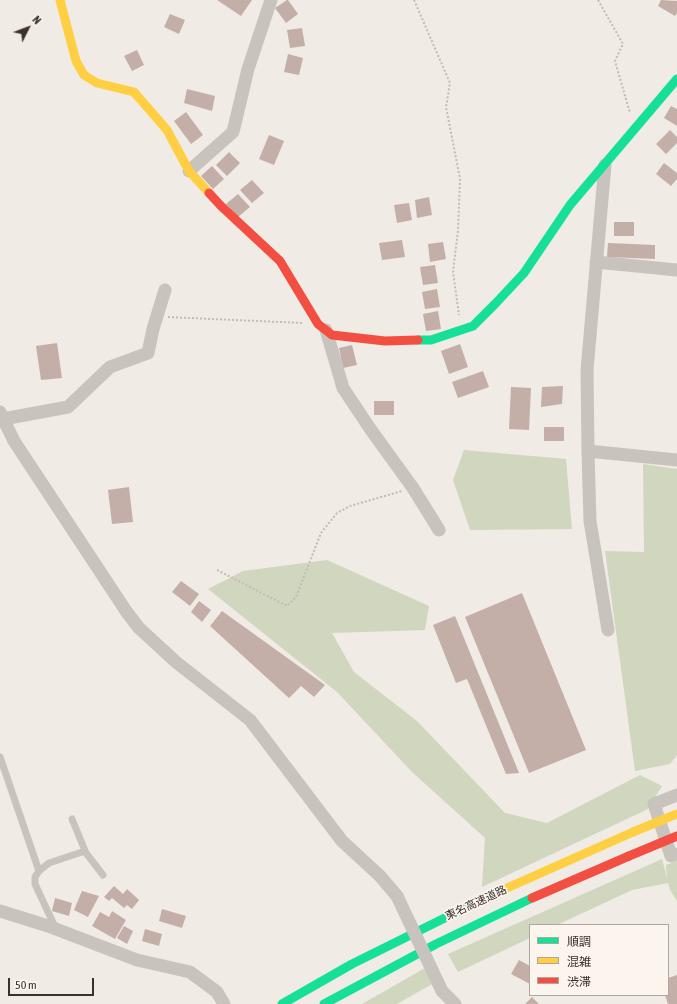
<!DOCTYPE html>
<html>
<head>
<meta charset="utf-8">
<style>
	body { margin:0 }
	#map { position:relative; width:677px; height:1004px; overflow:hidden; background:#f0ebe5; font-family:"Asap Condensed","Noto Sans JP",sans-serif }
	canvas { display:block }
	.legend { position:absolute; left:529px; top:924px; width:140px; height:72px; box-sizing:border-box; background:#fbf5ee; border:1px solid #aea6a0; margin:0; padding:5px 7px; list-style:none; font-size:12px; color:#3b302b }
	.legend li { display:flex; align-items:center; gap:8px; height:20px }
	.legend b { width:20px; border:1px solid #aea6a0 }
	.north { position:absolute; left:8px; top:8px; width:40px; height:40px; -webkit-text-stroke:3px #fbf5ee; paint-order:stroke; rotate:48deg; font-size:11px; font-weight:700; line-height:16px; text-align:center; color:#3b302b }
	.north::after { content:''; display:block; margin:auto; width:14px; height:18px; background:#3b302b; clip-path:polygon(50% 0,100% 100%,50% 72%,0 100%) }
	.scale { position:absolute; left:8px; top:978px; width:86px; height:18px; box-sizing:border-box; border:2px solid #3b302b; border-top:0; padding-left:5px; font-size:12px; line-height:14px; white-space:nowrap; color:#3b302b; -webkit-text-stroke:3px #fbf5ee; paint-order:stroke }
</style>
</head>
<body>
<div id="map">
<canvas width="677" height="1004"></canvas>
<ul class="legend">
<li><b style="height:5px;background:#16e098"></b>順調</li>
<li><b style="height:5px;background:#ffcf43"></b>混雑</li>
<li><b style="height:5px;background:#f24e42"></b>渋滞</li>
</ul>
<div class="north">N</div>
<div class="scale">50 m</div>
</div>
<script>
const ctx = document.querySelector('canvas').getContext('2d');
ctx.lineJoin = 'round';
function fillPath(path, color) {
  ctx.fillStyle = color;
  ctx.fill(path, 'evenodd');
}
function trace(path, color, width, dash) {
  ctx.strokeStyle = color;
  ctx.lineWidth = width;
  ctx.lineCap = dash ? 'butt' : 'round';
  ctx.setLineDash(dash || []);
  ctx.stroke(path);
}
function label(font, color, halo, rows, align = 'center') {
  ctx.font = font + ' "Asap Condensed","Noto Sans JP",sans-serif';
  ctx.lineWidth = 3.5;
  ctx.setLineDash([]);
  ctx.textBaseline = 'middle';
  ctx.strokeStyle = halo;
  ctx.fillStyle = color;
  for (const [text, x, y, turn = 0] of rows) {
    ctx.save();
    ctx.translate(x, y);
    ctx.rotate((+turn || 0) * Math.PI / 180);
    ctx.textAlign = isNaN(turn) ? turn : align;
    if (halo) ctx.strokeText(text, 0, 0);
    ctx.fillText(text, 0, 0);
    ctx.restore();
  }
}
fillPath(new Path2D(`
	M464,450L566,459L572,529L470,530L453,480Z
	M643,464L677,469V755L670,764L635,771L605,551L644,552Z
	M327,560L429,606L425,630L332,633L354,672L417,721L505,813L547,823L640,775L662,786L648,809L482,887L485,838L412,772L337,692L208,589L243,571Z
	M662,859L667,878L666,865L677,861V901L670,890L668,883L632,890L557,925H530V938L458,972L448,954Z
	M425,968L434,983L397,1004H362Z`), '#d1d6bf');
fillPath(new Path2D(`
	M217,0H252L241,16Z
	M287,0H288L298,14L286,23L275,8Z
	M661,0L677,1V13L675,16L658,6Z
	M170,14L185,20L179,34L164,27Z
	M302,28L305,46L290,48L287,30Z
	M137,50L144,65L132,71L124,56Z
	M288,54L303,58L299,75L284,72Z
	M187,89L215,96L212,111L184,103Z
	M671,106L677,109V126L664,118Z
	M186,112L203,135L191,144L174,121Z
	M670,130L677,137V143L666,154L656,144Z
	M269,135L284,141L274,165L259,159Z
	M229,152L240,163L227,176L216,165Z
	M664,163L677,173V179L671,186L656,174Z
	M212,166L224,179L213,189L201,176Z
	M252,180L264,193L252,203L240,190Z
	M238,194L250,207L238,217L226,204Z
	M429,197L432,215L417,218L415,200Z
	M409,203L412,220L397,223L394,205Z
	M614,222H634V236H614Z
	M402,240L405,257L382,260L379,243Z
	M443,242L446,259L430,262L428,244Z
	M608,243L655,245V259L607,257Z
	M435,265L438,283L423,285L420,267Z
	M437,289L440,307L425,309L422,292Z
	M438,311L441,329L426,331L423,314Z
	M57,343L62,378L41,380L36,346Z
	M460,344L468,367L449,374L441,351Z
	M352,345L357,365L343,368L339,348Z
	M483,371L489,387L458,398L452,382Z
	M563,386L562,404L541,407L542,387Z
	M511,387L531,388L529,430L509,429Z
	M374,401H394V415H374Z
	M544,427H564V441H544Z
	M129,487L133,522L112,524L108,490Z
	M181,581L199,594L190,606L172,592Z
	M522,593L586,750L529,773L465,617Z
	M199,601L211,610L202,622L191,612Z
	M222,611L325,685L314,697L301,686L289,698L210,626Z
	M455,616L519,773L506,774L467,679L456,683L433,625Z
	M114,886L123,894L127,889L139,900L132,909L127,905L124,908L112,898L109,901L104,897Z
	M82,891L99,896L88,917L74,910Z
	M55,898L72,903L69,916L52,911Z
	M162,909L186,916L182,928L159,921Z
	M112,911L126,920L115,939L92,926L100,912L109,917Z
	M124,926L133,931L127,944L117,938Z
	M145,929L162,934L159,946L142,941Z
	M519,960L530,966V984L511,974Z
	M677,975V1004H668L665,995H668V978Z
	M532,997L539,1004H525Z`), '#c3afa7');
trace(new Path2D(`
	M414,0L450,83L446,107L460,179L458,230L453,272L459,315
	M598,0L623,44L615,61L630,113
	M168,317L302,323
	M217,570L287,606L296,597L321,533L337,513L350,506L402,491`), '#c2bbb6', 2, [2, 2]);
trace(new Path2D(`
	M0,757L39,871L49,863L85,851
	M72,819L86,853L103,875
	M39,871L35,877V884L55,927`), '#c9c3be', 7);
trace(new Path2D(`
	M605,165L587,370L588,451L590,521L608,630
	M189,171L233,132L248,69L271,0
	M596,262L677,270
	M326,330L343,388L371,430L413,488L439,530
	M0,412L14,441L126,611L139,628L176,662L250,720L342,841L380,876L397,896
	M0,421L3,419L68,407L110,367L148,353L153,329L165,290
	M588,451L677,460
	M677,795L654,804L671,856L677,854
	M0,911L48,926L137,960L190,972L217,992L224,1004
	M442,991L455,1004`), '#c9c3be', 13);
trace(new Path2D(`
	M418,340H431L473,326L496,303L524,273L570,205L677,79
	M282,1004L352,964L489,896
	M324,1004L436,944L532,898`), '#16e098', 9);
trace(new Path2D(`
	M60,0L76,61L84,75L97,83L134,92L167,130L189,171L209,193
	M489,896L633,832`), '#ffcf43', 9);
trace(new Path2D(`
	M209,193L221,206L280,261L318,324L332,335L385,341L418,340
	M532,898L629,856`), '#f24e42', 9);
trace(new Path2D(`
	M397,896L442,991`), '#c9c3be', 13);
trace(new Path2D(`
	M633,832L677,814`), '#ffcf43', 9);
trace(new Path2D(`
	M629,856L677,836`), '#f24e42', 9);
label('11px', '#3b302b', '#fbf5ee', [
	["東名高速道路",476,903,-25]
]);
</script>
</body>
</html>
